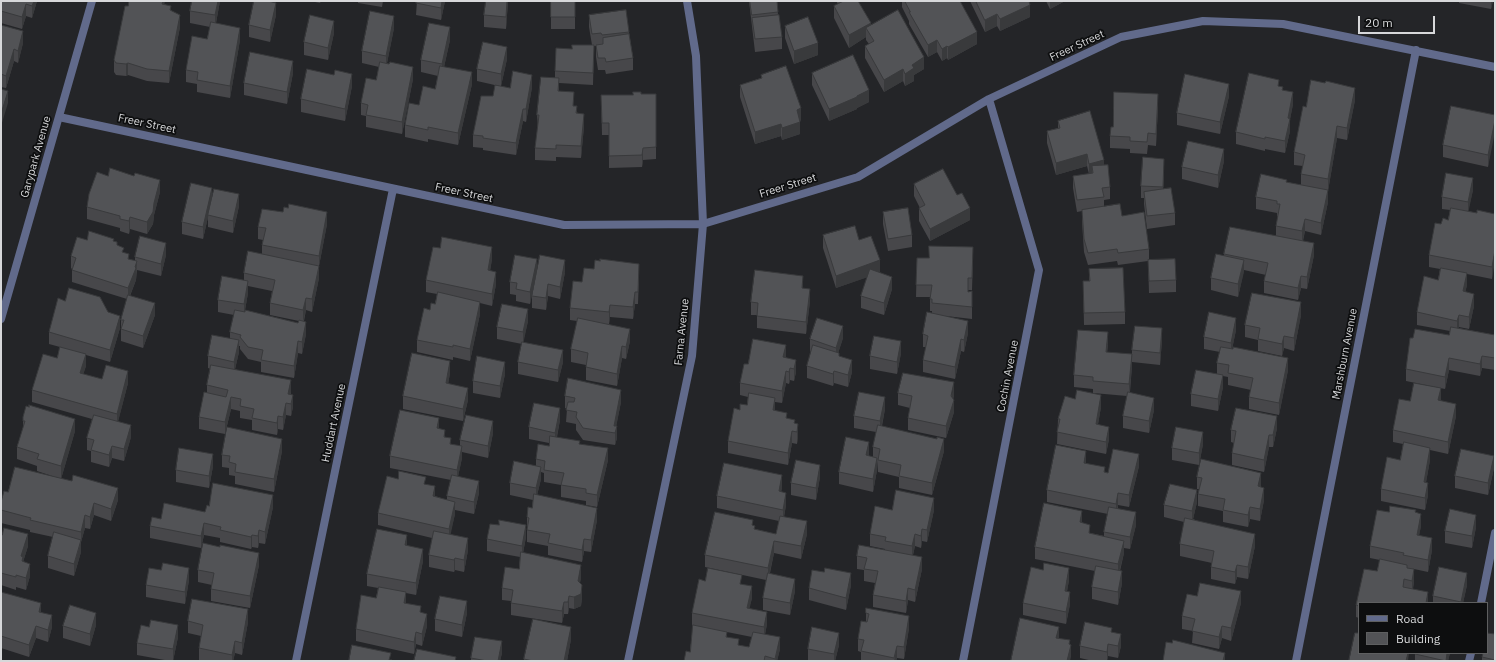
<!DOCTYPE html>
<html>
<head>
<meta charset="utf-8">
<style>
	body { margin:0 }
	#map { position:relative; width:1496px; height:662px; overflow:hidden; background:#242528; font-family:"IBM Plex Sans",sans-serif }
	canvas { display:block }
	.frame { position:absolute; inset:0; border:2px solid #d7d8da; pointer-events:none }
	.legend { position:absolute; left:1358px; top:602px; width:130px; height:52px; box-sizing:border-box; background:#0d0e0f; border:1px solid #5e5f60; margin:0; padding:5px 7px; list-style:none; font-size:12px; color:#d7d8da }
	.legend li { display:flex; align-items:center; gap:8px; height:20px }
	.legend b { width:20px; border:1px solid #5e5f60 }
	.scale { position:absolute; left:1358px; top:16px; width:77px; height:18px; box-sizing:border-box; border:2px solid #d7d8da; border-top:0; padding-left:5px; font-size:12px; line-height:14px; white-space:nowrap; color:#d7d8da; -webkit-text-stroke:3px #0d0e0f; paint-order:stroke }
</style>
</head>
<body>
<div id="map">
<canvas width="1496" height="662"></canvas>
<div class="frame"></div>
<ul class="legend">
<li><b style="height:5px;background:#616a8b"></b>Road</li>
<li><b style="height:11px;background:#525356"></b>Building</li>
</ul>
<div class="scale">20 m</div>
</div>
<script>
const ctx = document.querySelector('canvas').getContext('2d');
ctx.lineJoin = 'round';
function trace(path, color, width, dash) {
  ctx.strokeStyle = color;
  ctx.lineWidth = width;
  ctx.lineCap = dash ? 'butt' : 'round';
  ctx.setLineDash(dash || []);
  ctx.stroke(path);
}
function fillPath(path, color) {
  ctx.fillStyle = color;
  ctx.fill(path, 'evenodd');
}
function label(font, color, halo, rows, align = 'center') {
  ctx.font = font + ' "IBM Plex Sans",sans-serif';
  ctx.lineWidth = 3.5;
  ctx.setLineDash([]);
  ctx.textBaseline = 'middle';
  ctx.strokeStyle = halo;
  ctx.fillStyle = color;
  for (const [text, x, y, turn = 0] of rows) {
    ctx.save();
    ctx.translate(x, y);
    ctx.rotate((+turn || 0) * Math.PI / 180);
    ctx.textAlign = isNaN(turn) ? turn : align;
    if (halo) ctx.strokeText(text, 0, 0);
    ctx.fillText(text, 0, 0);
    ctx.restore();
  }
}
trace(new Path2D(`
	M1481,603L1495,533
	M1469,661L1471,653`), '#616a8b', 8);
trace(new Path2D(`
	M59,117L564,225L703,224L858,177L989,99L1121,37L1203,21L1283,24L1495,67
	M1,319L92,1
	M296,661L393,189
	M628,661L692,356L703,224L696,56L687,1
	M963,661L1039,270L989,99
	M1296,661L1416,50`), '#616a8b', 8);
fillPath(new Path2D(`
	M1,1H37L32,18L26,16L22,29L1,23Z
	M220,1L216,23L240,40L230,98L197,92V84L186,82V70L207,39L210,27L190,23V11Z
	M310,1H321L320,3Z
	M358,1H383L382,7L358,3Z
	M417,1H445L441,20L416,15Z
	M508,1L506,29L484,27V15Z
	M535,1H545V2Z
	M551,1H575V29H551Z
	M749,1H777L778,15L782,37V49L755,52Z
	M836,1H858L871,26L924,69L914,75V81L905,86L903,81L884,92L865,58V46L869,44L866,40V37L849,48L834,18V6L838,4Z
	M902,1H960L977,44L948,60L947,58L942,61L937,52L928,57L909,24V21L902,7Z
	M970,1H1029L1030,17L1000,31L997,26L985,32Z
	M1046,1H1065L1050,9Z
	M1459,1H1493L1491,9L1459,3Z
	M165,4L171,10L180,27L169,83L147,81L128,75L126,76L116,75L114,72V60L128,6Z
	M276,15L270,42L249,37V25Z
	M589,15L629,32L633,58V70L606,74L605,70H598L596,57V46H594L593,85L559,83V91L574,106L584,126L581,158L556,157V161L535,160V148L538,128L537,115L555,78V71L572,49L592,45L589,27Z
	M1,25L23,43L18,63L14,61L6,88L1,87Z
	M785,26L818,55L794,64L785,38Z
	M394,28L387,63L413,79L402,134L366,127V116L361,115V103L376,80L379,67L362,63V51Z
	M334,33L328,60L304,55V42Z
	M450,40L444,67L472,84L458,145L428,139V142L405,137V125L419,105L435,89L438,76L421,72V60Z
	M507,59L501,86L510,88L532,87L526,122L523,121L516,155L483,150V148L473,147V135L493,96L499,86L477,81V69Z
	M293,73L287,104L244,95V83Z
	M812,73L869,102L857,108V109L829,121L812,85Z
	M334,75L352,86L345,121L301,112V99Z
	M761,75L801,120L800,121V134L782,140L781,136L755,144L740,97V85L761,78Z
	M1279,86L1283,90L1293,104L1290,119V131L1285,153L1265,149V151L1236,144V132Z
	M641,94H656V159L643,160L642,167L609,168V135H602L601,95H633Z
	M1229,96L1220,134L1177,125V113Z
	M1355,100L1347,140L1337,138L1328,191V202L1321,235L1305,231L1303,241L1314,255L1307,289L1301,288L1298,300L1264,293V281L1266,275L1244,270L1238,297L1211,290V278L1224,256V254L1276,236V226L1278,216H1277V213L1256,209V197L1287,182L1301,185V174L1303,166L1294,165V152L1306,107Z
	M1158,106L1156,146L1148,145L1147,154L1130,153V149L1110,148V136L1113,127Z
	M1495,115L1488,167L1443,157V145Z
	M1058,121L1104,165L1110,187V199L1104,200V207L1122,216L1149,249V260L1176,280V292L1149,293L1148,261L1118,265L1117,261L1088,265L1084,252L1082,222V211L1077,212L1073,188V176L1089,174L1087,166L1056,175L1047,143V131L1058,128Z
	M1224,161L1218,188L1182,179V167Z
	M1164,171L1163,189L1175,213V225L1147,229L1144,204V198H1141V186Z
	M914,184L970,220L930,241L919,221V208H920L914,196Z
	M1473,190L1468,211L1477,213L1495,214L1492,279L1467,274V285L1465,292L1474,306L1469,329L1459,327L1458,328L1495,335V370L1482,368L1480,376L1449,370L1445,389L1406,381V369L1449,335L1450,331L1417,325V312L1438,280L1440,269L1429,267V255L1441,224L1448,220L1450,210L1442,209V197Z
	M160,192L154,215L153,224L147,234L130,229L129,234L120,231V228L87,219V207Z
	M212,198L239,206L233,233L208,227V217L203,239L182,234V222Z
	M883,212L912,235V247L888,251L883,224Z
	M327,224L319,266V278L312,312L306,310L304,321L306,334L302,354L298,353L294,378L261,372V362L248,359L240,349V346H239V352L235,369L291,392V394L293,407L291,416L286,415L283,430L278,429L277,435L252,430V420L240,418V411L231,409L225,434L199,429V417L207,393V385L211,369L208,368V356L230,339V332L234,315L218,312V300L244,280V273L262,254V245L263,240L258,239V227ZM248,286L272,291L270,303V315L299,321L298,323L245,310L248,293Z
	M823,235L859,240L880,273L892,289L884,315L861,308V296L867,277L836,288L823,248Z
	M87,240L114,241L129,259L135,261V257L166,255L161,276L137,270L136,280L130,296L155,315L143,348L121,341V320L127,299L72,282V269L71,268V256Z
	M917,258L973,259L972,290H968V292L972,303V319L946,316L968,333L964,352L961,351L955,379L923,372V360L926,347H923V334L932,313V311H930V297H916Z
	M492,259L490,271L496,284L492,306L480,303V314L470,361L453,357V360L417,352V340L430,310L435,304L437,294L426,292V280Z
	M1089,269L1125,312V324L1084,325L1083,281H1089Z
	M537,271L530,304L516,301V295L510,294V282Z
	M565,272L560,299L548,296L546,310L532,308V296Z
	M639,276L638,304H635L633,319L610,317L609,324L630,341L626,359L622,358L617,386L586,380V365L571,362V349L577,321L570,320V308L582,282Z
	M803,288L810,301L806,334L757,328V315H751V302Z
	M65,301L108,312L120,328L110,362L86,355V366L83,374L102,379L128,383L118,421L131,437L124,461L112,458L109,467L91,462V451L87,450V438L92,419L32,402V390L57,358L60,347L49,344V332Z
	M1301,315L1294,351L1284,348L1282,356L1258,351V340L1245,337V325Z
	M528,321L523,342L563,362L558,382L518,374V362L522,344L497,339V327Z
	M1236,330L1232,349L1288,370L1279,415L1249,409V397L1251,390L1228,385V377L1223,376V387L1218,411L1191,406V394L1217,374V363L1220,352L1204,349V337Z
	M843,338L838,353L839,356L852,372L848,387L834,383L833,386L807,378V366L811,352L810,351V339Z
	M1162,340L1160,365L1132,362V350Z
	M1108,344L1107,352L1132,366L1130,392L1154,410L1149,433L1123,428V416L1127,396L1093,393V389L1074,387V375Z
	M901,353L897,374L870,369V356Z
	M785,358L796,360V372L794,381L790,380L789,384L786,383L782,403L775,402V410L795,423L798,436L797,444L792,443L788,465L728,453V441L740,410L747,405L748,397L740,395V383L748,364Z
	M450,373L448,384L468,400L463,421L403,409V396Z
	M505,374L500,398L473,393V381Z
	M898,393L954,395L953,400L954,412L946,438L908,430V418L910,408L898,405Z
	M565,396L621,402L616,426L617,438L615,445L583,440L576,430V424L566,422L567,409L565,408Z
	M1410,401H1441L1456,416L1448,454L1430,450V460L1426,482L1428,495L1425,510L1381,501V489L1400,460L1403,444L1393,442V430Z
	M1101,407L1098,424L1109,439L1106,454L1057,444L1058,419Z
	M885,409L882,426L944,451L932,495L899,488V477L878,472L877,460V470L873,492L839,484V472L869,454V456L873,457V447L876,432L854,428V416Z
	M23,417L75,431L61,479L37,471V466L17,459V447L23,428Z
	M560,420L557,437L580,444L608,460L597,507L586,505V501L561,497V485L544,482V473L541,472V479L537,495L597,520L591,552L584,551L582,562L548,555V546L527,542V517L532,508L533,500L510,495V483L536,466V459L549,446V443L529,439V427Z
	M1277,428L1273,447H1269L1264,472L1232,465V453L1234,443L1231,442V430Z
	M439,429L451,444L460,446V440L493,433L488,458L462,452V458L458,476L479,493L474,514L455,510V514L450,534L468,550L464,572L455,570L454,572L429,567V555L432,538L378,525V513L435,496L447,500V496L451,480L390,468V456Z
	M1203,444L1199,465L1172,460V448Z
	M282,451L274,492L235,484V476L229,475V468L222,467V455Z
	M1086,463L1108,473L1139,466L1129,507L1118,505V509L1136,525L1130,549L1124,548V553L1120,571L1122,583L1118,605L1092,599V587L1095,571L1035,559V547L1082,523L1090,533L1104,536V532L1108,514L1047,502V490Z
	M213,466L209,488L176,482V470Z
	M1494,468L1488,495L1455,488V476Z
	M820,477L816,500L791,495V483Z
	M1197,477L1261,485V487L1264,500L1260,521L1250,519L1248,527L1223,522V511L1198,506V494L1199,489H1197Z
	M782,487L781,492L786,505L784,517L807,534L801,559L774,553L770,573L795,591L790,615L763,610V598L766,580L705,567V555L753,525L755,529L776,534L779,521L717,508V496Z
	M8,492L118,500L111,521L94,515L90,529L85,528L81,542V552L74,576L48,568V556L53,537L30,532V530L1,523V502Z
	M1197,502L1193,519L1255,546L1248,579L1237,577L1235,584L1211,579V567L1212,563L1180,556V544L1184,522L1164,517V505Z
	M209,506L273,507L265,544L259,543L258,548L252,547L251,549L220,542V538L204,535L201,548L150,538V526L161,519L205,512Z
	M892,510H934L927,542L922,541L921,548L915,546L913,555L922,569L915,602L908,600L906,613L873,607V595L875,583L864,581V570L857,569V556L885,550V549L870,546V534Z
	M1389,512L1416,513L1421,526L1419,535L1432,550L1428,572L1414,569V581L1413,589L1428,603H1359V618L1356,617V605L1377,571L1380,560L1370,558V546Z
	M1476,527L1472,548L1445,543V531Z
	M1,535L28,546L23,562L30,576L26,590L16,587V590L1,585Z
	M526,537L523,553L581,577L580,583L582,597L581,606L574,609L569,608L568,614H564L562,623L511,615V601L502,600V588L519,569L520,557L487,551V539Z
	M407,546L423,561L416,595L406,593V603L421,612L427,626L422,646L416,644L414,654L356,641V629L376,598L378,588L367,586V574Z
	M259,565L250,608L211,601V589L212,585L198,582V570Z
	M189,580L185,604L146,597V585Z
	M1069,580L1067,591L1070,604L1066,624L1023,615V603Z
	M705,581L742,584L752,598L749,608L767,624L765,634L780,649L777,661H684L690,652L693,625H692V613ZM727,632L752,637L749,647L739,645L727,637Z
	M851,585L846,610L809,600V588Z
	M1467,585L1463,603H1433V596Z
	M1,592L41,612L52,627L48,642L36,638L29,657L1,648Z
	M1197,596L1241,603L1231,641L1222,638L1219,649L1192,643L1193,631L1182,629V616Z
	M866,608L909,628L904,659L897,658L896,661H861V652L858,651V639L866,622Z
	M467,613L462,637L435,631V619Z
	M188,621L248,622L242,655L235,653L233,661H201L199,660V648L201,636L188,633Z
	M96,625L90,646L63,638V626Z
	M1112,632L1121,646L1118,658L1108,656L1107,661H1093L1080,658V646Z
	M1495,634V661H1482V657Z
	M178,637L173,661H170L137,655V643Z
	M571,639L567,661H524V659Z
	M839,645L835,661H808V649Z
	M502,653L500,661H471V658Z
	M1415,653H1450L1448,661H1415Z`), '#47474a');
fillPath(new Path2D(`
	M34,1H37L32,18V6Z
	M163,1H165L162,16V4Z
	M218,1H220L215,28V15Z
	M442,1H445L441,20V8Z
	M507,1H508V2L506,29V17Z
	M1050,1H1065L1050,9Z
	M1491,1H1493L1491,9Z
	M276,3V15L270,42V30Z
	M26,4V16L22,29V17Z
	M1030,5V17L1000,31V19Z
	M997,14V26L985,32V20Z
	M180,15V27L169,83V71Z
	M394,16V28L386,68V56Z
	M334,21V33L328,60V48Z
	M871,23V35L866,28V37L849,48V35Z
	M450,27V40L442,76V64Z
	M240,28V40L230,98V86Z
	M23,31V43L18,63V51Z
	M977,32V44L948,60V47Z
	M937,40V52L928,57V45Z
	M818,43V55L794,64V51Z
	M947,46V58L942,61V49Z
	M507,47V59L501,86V74Z
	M14,49V61L6,88V76Z
	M924,57V69L914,75V81L905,86V74L912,65Z
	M293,61V73L287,104V92Z
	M128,63V75L126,76V64Z
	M413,67V79L402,134V122Z
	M903,69V81L884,92V80Z
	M472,72V84L458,145V133Z
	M352,74V86L345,121V109Z
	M532,75V87L526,122V109Z
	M1229,84V96L1220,134V122Z
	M1355,88V100L1347,140V128Z
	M869,90V102L857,108V109L829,121V109Z
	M8,91V103L1,126V114Z
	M1293,92V104L1288,130V118Z
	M1158,94V106L1156,146V134Z
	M801,108V120L797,122V110Z
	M523,109V121L516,155V143Z
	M584,114V126L581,158V146Z
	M1290,119V131L1285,153V141Z
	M1495,120V132L1488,167V155Z
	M800,122V134L782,140V128Z
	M781,124V136L755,144V132Z
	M1337,126V138L1328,191V179Z
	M643,148V160L642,167V155Z
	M1224,149V161L1218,188V175Z
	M1087,154V166L1056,175V163Z
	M1164,159V171L1163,199V187Z
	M1104,160V172L1092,166V175L1089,176V164Z
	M1473,178V190L1468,214V202Z
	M160,180V192L154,215L153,224L147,234V222Z
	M212,188V200L203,239V227Z
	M1328,190V202L1321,235V223Z
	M239,194V206L233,233V221Z
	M970,208V220L930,241V229Z
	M327,212V224L319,266V278L312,312V299L319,268V256Z
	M130,217V229L129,234V221Z
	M1305,219V231L1302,243V231Z
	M166,243V255L161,276V264Z
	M1314,243V255L1307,289V277Z
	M492,247V259L488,282V270Z
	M1495,250V262L1492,279V267Z
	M537,259V271L530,304V292Z
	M565,260V272L560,299V287Z
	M880,260V273L836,288V276Z
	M1244,260V272L1238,297V284Z
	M137,261L136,280L128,300V288Z
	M496,272V284L492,306V294Z
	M1467,273V285L1463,304V291Z
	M803,276V288H802Z
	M1301,276V288L1298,300V288Z
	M892,277V289L884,315V303Z
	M248,281V293L244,316V304Z
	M548,284V296L546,310V298Z
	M810,289V301L806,334V322Z
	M635,292V304L633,319V307Z
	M1474,294V306L1469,329V317Z
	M306,298V310L303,322V310Z
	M480,302V314L470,361V349Z
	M1301,302V315L1294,351V338Z
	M155,303V315L143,348V336Z
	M610,305V317L609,324V312Z
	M528,309V321L523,345V332Z
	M1459,315V327L1457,333V321Z
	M120,316V328L110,362V350Z
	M1236,318V330L1231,355V343Z
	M968,321V333L964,352V340Z
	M306,322V334L302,354V342Z
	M843,326V338L836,360V348Z
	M1162,328V340L1160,365V353Z
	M630,329V341L626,359V347Z
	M1108,332V344L1106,364V352Z
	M1284,336V348L1282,356V344Z
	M961,339V351L955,379V367Z
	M239,340V352L234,374V362Z
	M298,341V353L294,378V366Z
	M901,341V353L897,374V362Z
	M786,345V357L783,369V357Z
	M622,346V358L617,386V374Z
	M563,350V362L558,382V370Z
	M86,354V366L80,385V373Z
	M1132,354V366L1129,396V384Z
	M1482,356V368L1480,376V364Z
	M1288,358V370L1279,415V403Z
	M1449,358V370L1445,389V377Z
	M796,360V372L794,381V369Z
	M852,360V372L848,387V375Z
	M450,361V373L446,396V383Z
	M505,362V374L500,398V386Z
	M790,368V380L789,384V372Z
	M128,371V383L117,426V414Z
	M786,371V383L782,403V391Z
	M834,371V383L833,386V374Z
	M1223,375V387L1218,411V399Z
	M291,380V392L289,404L288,394Z
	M954,382V395L951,407L954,400V412L946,438V426Z
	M468,388V400L463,421V409Z
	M1441,388V400H1438Z
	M621,390V402L615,433L614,426Z
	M293,395V407L291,416V404Z
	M1101,395V407L1096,436V424Z
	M231,397V409L225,434V422Z
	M885,397V409L880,433V421Z
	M775,398V410H773Z
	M1154,398V410L1149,433V421Z
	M286,403V415L283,430V417Z
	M1456,404V416L1448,454V442Z
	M560,408V420L555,445V433Z
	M278,416V429L277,435V423Z
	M1277,416V428L1273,447V435Z
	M439,418V430L437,428Z
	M75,419V431L61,479V466Z
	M493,421V433L488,458V446Z
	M798,424V436L797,444V432Z
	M131,425V437L124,461V449Z
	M617,426V438L615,445V433Z
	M1109,427V439L1106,454V442Z
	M792,431V443L788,465V453Z
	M1203,432V444L1199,465V453Z
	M1269,435V447L1264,472V460Z
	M282,439V451L274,492V479Z
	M944,439V451L932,495V483Z
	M869,442V454L866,467V455Z
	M112,446V458L109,467V455Z
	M462,446V458L457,482V470Z
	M608,448V460L597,507V495Z
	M1430,448V460L1424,494V482Z
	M1086,451V463L1084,475V463Z
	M213,454V466L209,488V476Z
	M1139,454V466L1129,507V495Z
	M1494,456V468L1488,495V483Z
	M877,458V470L873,492V479Z
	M820,465V477L816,500V488Z
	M541,467V479L536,500V488Z
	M1261,473V485L1258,499V486Z
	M782,475V487L779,503V491Z
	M479,481V493L474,514V502Z
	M1428,483V495L1425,510V498Z
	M435,486V498L433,496Z
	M118,488V500L111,521V509Z
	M1264,488V500L1260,521V509Z
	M1197,490V502L1192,524V511Z
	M786,493V505L783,522V510Z
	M1118,493V505L1116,516V504Z
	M273,495V507L265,544V532Z
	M934,498V510L927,542V530Z
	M455,502V514L449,542V529Z
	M94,503V515L90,529V517Z
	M1250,507V519L1248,527V515Z
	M597,508V520L591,552V540Z
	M1082,511V524L1080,522Z
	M1136,512V525L1130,549V537Z
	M1421,514V526L1417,547V535Z
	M85,515V528L81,542V552L74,576V564L81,542V532Z
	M1476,515V527L1472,548V536Z
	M807,521V534L801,559V546Z
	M204,523V535L201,548V536Z
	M526,525V537L522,558V546Z
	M922,529V541L921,548V536Z
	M259,530V543L258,548V536Z
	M28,534V546L23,562L22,574L21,556Z
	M915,534V546L912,559V546Z
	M1255,534V546L1248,579V567Z
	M252,535V547L251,549V537Z
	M407,535V547L405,545Z
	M468,538V550L464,572V560Z
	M1432,538V550L1428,572V560Z
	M584,539V551L582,562V550Z
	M774,541V553L768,580V568Z
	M1124,541V553L1118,576V564Z
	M423,549V561L416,595V583Z
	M259,553V565L250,608V596Z
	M922,557V569L915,602V590Z
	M455,558V570L454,572V560Z
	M30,564V576L26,590V578Z
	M581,565V577L578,593V581Z
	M1237,565V577L1235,584V572Z
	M189,568V580L185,604V592Z
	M1069,568V580L1065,603V591Z
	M1414,569V581L1412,593V581Z
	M1122,571V583L1118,605V592Z
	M851,573V585L846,610V598Z
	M1467,573V585L1463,603H1461Z
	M795,579V591L790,615V603Z
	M582,585V597L581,606L574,609V597Z
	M752,586V598L747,620V608Z
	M908,588V600L906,613V601Z
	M1241,591V603L1231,641V628Z
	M406,592V604L404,603Z
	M1070,592V604L1066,624V612Z
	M1428,592V603H1426Z
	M569,596V608L568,614V602Z
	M467,601V613L462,637V625Z
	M564,602V614L562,623V611Z
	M41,603V615L39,612Z
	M248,609V622L242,655V643Z
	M767,612V624L764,640V627Z
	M96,613V625L90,646V634Z
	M427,614V626L422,646V634Z
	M52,615V627L48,642V630Z
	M909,616V628L904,659V647Z
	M178,625V637L173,661V649Z
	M36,626V638L29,657V645Z
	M1222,626V638L1219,649V637Z
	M571,627V639L567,661H564Z
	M1059,627V639L1056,638Z
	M416,632V644L414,654V642Z
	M839,633V645L835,661H834V654Z
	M1121,634V646L1118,658V646Z
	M780,637V649L777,661H775Z
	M1070,640V649L1071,645V657L1070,661H1067Z
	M235,641V653L233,661H232V655Z
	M502,641V653L500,661H498Z
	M1108,644V656L1107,661V652Z
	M897,646V658L896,661H894Z
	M1225,653V661H1223Z
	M1408,653H1409L1408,661H1406Z
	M1447,653H1450L1448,661H1446Z`), '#393a3c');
const building = new Path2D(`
	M1,1H34L32,6L26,4L22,17L1,11Z
	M129,1H163L162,4L171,6L170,10L180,15L169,71L147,69L128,63L126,64L116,63L114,60L125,6H128Z
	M192,1H218L215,15L190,11Z
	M254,1H268L276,3L270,30L249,25Z
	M417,1H442L441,8L416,3Z
	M486,1H507L506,17L484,15Z
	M551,1H575V17H551Z
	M750,1H777L778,12L752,15Z
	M844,1H858L871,23L849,35L834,6Z
	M905,1H960L977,32L948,47L947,46L942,49L937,40L928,45L909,12H910Z
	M976,1H1029L1030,5L1000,19L997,14L985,20Z
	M626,10L629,32L602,35L601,33L592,34L589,15Z
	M898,10L924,57L912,65L914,68L905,74L903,69L884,80L865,46L874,41L866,28Z
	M370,11L394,16L386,56L362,51Z
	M310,15L334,21L328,48L304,42Z
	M779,15L782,37L755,39L752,18Z
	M808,17L818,43L794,51L785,26Z
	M211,22L240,28L230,86L197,80L198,72L186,70L192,36L207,39Z
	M429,23L450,27L442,64L421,60Z
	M1,25L23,31L18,51L14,49L6,76L1,74Z
	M629,34L633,58L606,62L605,58H598L596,45L603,44V38Z
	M483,42L507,47L501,74L477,69Z
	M572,45H594L593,73L555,71L556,48L572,49Z
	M250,52L293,61L287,92L244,83Z
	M853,55L869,90L857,96V97L829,109L812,73Z
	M380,62L389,64L390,62L413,67L402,122L366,115L368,105L361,103L366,78L376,80Z
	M440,66L472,72L458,133L428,127V130L405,125L409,103L419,105L423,86L435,89Z
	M786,66L801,108L797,110L800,122L782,128L781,124L755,132L740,85L762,78L761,75Z
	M307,69L334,75L335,70L352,74L345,109L301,99Z
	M513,71L532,75L526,109H523L516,143L483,138V136L473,135L481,96H493L495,85L510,88Z
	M1249,73L1279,80L1278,86L1283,87L1282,90L1293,92L1288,118L1290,119L1285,141L1265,137V139L1236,132Z
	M1185,74L1229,84L1220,122L1177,113Z
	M541,77L559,78L558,91L574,92L573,106H577L576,113L584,114L581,146L556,145V149L535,148L539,115H537Z
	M1311,80L1325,83L1326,81L1355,88L1347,128L1337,126L1328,179L1301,174L1305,155L1294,152L1303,106L1306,107Z
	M1,89L8,91L1,114Z
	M633,92H641V94H656V147L643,148L642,155L609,156V123H602L601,95H633Z
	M1114,92L1158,94L1156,134L1148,133L1147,142L1130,141V137L1110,136L1111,127H1113Z
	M1451,106L1495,115V120L1488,155L1443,145Z
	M1090,111L1104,160L1089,164L1087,154L1056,163L1047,131L1060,128L1058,121Z
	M1188,141L1224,149L1218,175L1182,167Z
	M1143,157L1164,159L1163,187L1141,186Z
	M1108,165L1110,187L1102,188L1104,197L1077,200L1073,176L1093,173L1092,166Z
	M110,168L134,176L135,173L160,180L154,203L153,212L147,222L130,217L129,221L120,219V216L87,207L89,194L97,172L108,176Z
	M943,169L957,195L962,193L970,208L930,229L919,208L925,205L914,184Z
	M1446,173L1473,178L1468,202L1442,197Z
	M1261,174L1287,180L1286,182L1328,190L1321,223L1305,219L1302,231L1276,226L1280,204H1277V201L1256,197Z
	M191,183L212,188L203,227L182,222Z
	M1171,188L1175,213L1147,216L1144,192Z
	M214,189L239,194L233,221L208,215Z
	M289,204L327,212L319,256L262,245L266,228L258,227L262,209L283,212L284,207L288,208Z
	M1120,204L1122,216L1144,212L1149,249L1118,253L1117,249L1088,253L1084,239L1082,210Z
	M908,208L912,235L888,239L883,212Z
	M1451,208L1477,213V210L1495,214V250L1492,267L1429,255L1435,223L1441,224L1443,218L1448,220Z
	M855,226L859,240L871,236L880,260L836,276L823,235Z
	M1230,227L1314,243L1307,277L1301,276L1298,288L1264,281L1268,263L1224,254Z
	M89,231L114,239L113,241L117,242V245L124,248L122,252L129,254L128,259L137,261L135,267L136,268L128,288L72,270L76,258L71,256L77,237L87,240Z
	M140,236L166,243L161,264L135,257Z
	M442,237L492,247L488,270L496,272L492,294L426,280L433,247L440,248Z
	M929,246L973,247L972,278H968V292L972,291V307L932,303V299H930L932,285H916L917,258H929Z
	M248,251L319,266L312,299L306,298L303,310L270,303L275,280L244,273Z
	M1216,254L1244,260L1238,284L1211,278Z
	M515,255L537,259L530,292L516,289L517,283L510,282Z
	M540,255L565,260L560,287L548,284L546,298L532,296Z
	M600,259L639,264L638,292H635L633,307L610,305L609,312L570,308L573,281L582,282L584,268L594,269L595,260L600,261Z
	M1175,259L1176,280L1149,281L1148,260Z
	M1123,268L1125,312L1084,313L1083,281H1090L1089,269Z
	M1441,268L1467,273L1463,291L1474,294L1469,317L1459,315L1457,321L1417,312L1424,276L1438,280Z
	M870,269L892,277L884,303L861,296Z
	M755,270L803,276L802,288L810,289L806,322L757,316L758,303L751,302Z
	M222,276L248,281L244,304L218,300Z
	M69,288L100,297L108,312L120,316L110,350L49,332L58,298L65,301Z
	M438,292L480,302L470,349L453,345V347L417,340L424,308L430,310L431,303L435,304Z
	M1252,293L1301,302L1294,338L1284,336L1282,344L1258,339L1260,328L1245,325Z
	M128,295L155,303L143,336L121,329L124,320H121Z
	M502,304L528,309L523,332L497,327Z
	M235,310L245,312V310L298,323L299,320L306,322L302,342L298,341L294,366L261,360L263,350L248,347L240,337L241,335L230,332Z
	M927,312L968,321L964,340L961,339L955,367L923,360L928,336L923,334Z
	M1209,312L1236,318L1231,343L1204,337Z
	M578,318L630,329L626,347L622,346L617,374L586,367L588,353L571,349Z
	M817,318L843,326L836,348L810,339Z
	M1135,326L1162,328L1160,353L1132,350Z
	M1451,327L1495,335V358L1482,356L1480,364L1449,358L1445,377L1406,369L1410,338H1413L1415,329L1449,335Z
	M1078,330L1108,332L1106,352L1132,354L1129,384L1093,381V377L1074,375Z
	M212,335L239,340L234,362L208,356Z
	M874,336L901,341L897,362L870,356Z
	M753,339L786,345L783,357L796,360L794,369L790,368L789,372L786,371L782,391L740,383L744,364H748Z
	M522,342L563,350L558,370L518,362Z
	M813,345L839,353V356L852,360L848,375L834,371L833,374L807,366Z
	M60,347L86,354L80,373L102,379L106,365L128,371L117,414L32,390L43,354L57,358Z
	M1221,347L1233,349V347L1288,358L1279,403L1249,397L1253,378L1228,373L1229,365L1217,363Z
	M412,353L450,361L446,383L468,388L463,409L403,396Z
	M477,356L505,362L500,386L473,381Z
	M211,365L291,380L288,394L293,395L291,404L286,403L283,417L278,416L277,423L252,418L254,409L240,406L241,399L231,397L225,422L199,417L204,392L226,397L228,390L207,385Z
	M1196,370L1223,375L1218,399L1191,394Z
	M903,373L954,382L951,396L954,400L946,426L908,418L912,396L898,393Z
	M568,378L621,390L614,426H617L615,433L583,428L576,417L577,412L566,410L568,402H574L575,398L565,396Z
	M1414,383L1441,388L1438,400L1456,404L1448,442L1393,430L1399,399L1410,401Z
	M1077,390L1101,395L1096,424L1109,427L1106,442L1057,432L1060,419H1058L1065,396L1075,399Z
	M859,392L885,397L880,421L854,416Z
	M1128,392L1154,398L1149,421L1123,416Z
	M749,393L775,398L773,410L787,413L786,418L795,420L794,423L798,424L797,432L792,431L788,453L728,441L734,408L740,410V404L747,405Z
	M534,403L560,408L555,433L529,427Z
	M29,405L75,419L61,466L37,459L39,454L17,447L25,421H23V417L26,406L29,407Z
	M1236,408L1277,416L1273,435H1269L1264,460L1232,453L1236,431L1231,430Z
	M400,410L439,418L437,428L445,430L444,437L451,438L450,444L462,446L457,470L390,456Z
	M94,415L131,425L124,449L112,446L109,455L91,450L94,440L87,438Z
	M466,415L493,421L488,446L460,440Z
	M878,425L937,439V437L944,439L932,483L899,476L901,465L878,460L880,449L873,447Z
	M227,427L282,439L274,479L235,472L236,464L229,462L230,456L222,455Z
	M1176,427L1203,432L1199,453L1172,448Z
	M550,436L580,441L579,444L608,448L597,495L586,493V489L561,485L564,473L544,470L545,461L536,459L538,444L549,446Z
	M846,437L869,442L866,455L877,458L873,479L839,472Z
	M1404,442L1430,448L1424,482L1428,483L1425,498L1381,489L1387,457L1400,460Z
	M1056,445L1086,451L1084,463L1105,467L1104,472L1108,473L1113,449L1139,454L1129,495L1118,493L1116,504L1047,490Z
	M179,448L213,454L209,476L176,470Z
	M1461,449L1494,456L1488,483L1455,476Z
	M1201,459L1261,473L1258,486L1264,488L1260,509L1250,507L1248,515L1223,510L1225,499L1198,494L1202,478L1197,477Z
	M796,460L820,465L816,488L791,483Z
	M514,461L541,467L536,488L510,483Z
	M724,463L782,475L779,491L786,493L783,510L717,496Z
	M15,467L72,481L73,475L118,488L111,509L94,503L90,517L85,515L81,532L30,520L31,518L1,510V502L4,491L8,492Z
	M399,471L426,477L424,484L435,486L433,496L455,502L449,529L378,513L387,476L398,479Z
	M452,475L479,481L474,502L447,496Z
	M213,483L273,495L265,532L259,530L258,536L252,535L251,537L220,530L221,527L204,523L201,536L150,526L152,517L161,519L164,503L205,512L207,505L209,506Z
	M1170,484L1197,490L1192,511L1164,505Z
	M896,490L934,498L927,530L922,529L921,536L915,534L912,546L885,541L886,537L870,534L875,506L892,510Z
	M534,494L597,508L591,540L584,539L582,550L548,543L550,534L527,530L529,518L527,517L528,507L532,508Z
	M1044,503L1082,511L1080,522L1090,525L1089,533L1124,541L1118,564L1035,547Z
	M1390,506L1416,510L1415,512L1421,514L1417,535L1432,538L1428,560L1403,555L1404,553L1370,546L1377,510L1389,512Z
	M1109,507L1136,512L1130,537L1104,532Z
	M1450,509L1476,515L1472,536L1445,531Z
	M715,512L753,520L752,525L755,526L754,529L776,534L780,516L807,521L801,546L774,541L768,568L705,555Z
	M1185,518L1255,534L1248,567L1237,565L1235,572L1211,567L1214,551L1180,544Z
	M499,520L526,525L522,546L487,539L490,524L499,525Z
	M4,528L28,534L21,556L23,557L22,561L30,564L26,578L16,575V577L1,573V535H2Z
	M377,529L407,535L405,545L423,549L416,583L367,574Z
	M434,531L468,538L464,560L455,558L454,560L429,555Z
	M54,532L81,540L74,564L48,556Z
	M203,543L220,547V545L259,553L250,596L211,589L214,573L198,570Z
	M859,545L922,557L915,590L908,588L906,601L873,595L878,571L864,569L867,558L857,556Z
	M521,552L581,565L578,581L582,585L581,594L574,597L569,596L568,602H564L562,611L511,603L513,590L502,588L505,567L519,569Z
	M1380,559L1407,565V568L1414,569L1412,581L1404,579L1403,587L1428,592L1426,603H1359V606L1356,605L1364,569L1377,571Z
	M163,563L189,568L185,592L146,585L149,568L161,570Z
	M1044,563L1069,568L1065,591L1070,592L1066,612L1023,603L1031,567L1043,570Z
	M1096,566L1122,571L1118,592L1092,587Z
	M1439,567L1467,573L1461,602L1433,596Z
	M708,568L742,575L740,584L752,586L747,608L767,612L764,627L692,613L699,579L705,581Z
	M825,568L851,573L846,598L809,588L812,570L824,572Z
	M768,573L795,579L790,603L763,598Z
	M1200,583L1241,591L1231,628L1222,626L1219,637L1192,631L1195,619L1182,616L1187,594L1197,596Z
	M379,587L406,592L404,603L421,606L420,612L427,614L422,634L416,632L414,642L356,629L361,595L376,598Z
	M1,592L41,603L39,612L52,615L48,630L36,626L29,645L1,636Z
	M440,596L467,601L462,625L435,619Z
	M192,599L248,609L242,643L235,641L232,655L199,648L203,625L188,621Z
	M70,605L96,613L90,634L63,626Z
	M866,608L909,616L904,647L897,646L894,658L861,651L864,640L858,639L861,621L867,622L869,614L866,613Z
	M1020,618L1059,627L1056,638L1070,640L1069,644L1071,645L1067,661H1011Z
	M533,619L571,627L564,661H533L524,659Z
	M151,620L178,625L173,649L137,643L141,625L149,627Z
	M1085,622L1112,628L1111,632L1121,634L1118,646L1108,644L1107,652L1080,646Z
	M693,625L727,632L726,637L739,639L738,645L749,647L753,632L780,637L775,659L765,656L764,661H684L686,651L690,652Z
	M812,627L839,633L834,654L808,649Z
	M1355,633H1359V653H1408L1406,661H1349Z
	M1487,633L1495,634V660L1482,657L1483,653H1487Z
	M475,637L502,641L498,661H487L471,658Z
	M1173,640L1225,653L1223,661H1163L1166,642L1172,643Z
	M352,645L391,653L389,660H392L391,661H349Z
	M417,649L456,657L455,661H414Z
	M1415,653H1447L1446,661L1415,654Z`);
fillPath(building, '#525356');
trace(building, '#393a3c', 1);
label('11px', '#d7d8da', '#0d0e0f', [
	["Freer Street",1077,46,-25],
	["Freer Street",147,124,12],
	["Garypark Avenue",36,157,-74],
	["Freer Street",788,186,-17],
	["Freer Street",464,193,12],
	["Farna Avenue",682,332,-84],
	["Marshburn Avenue",1345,354,-79],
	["Cochin Avenue",1008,376,-79],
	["Huddart Avenue",334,423,-78]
]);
</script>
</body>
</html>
